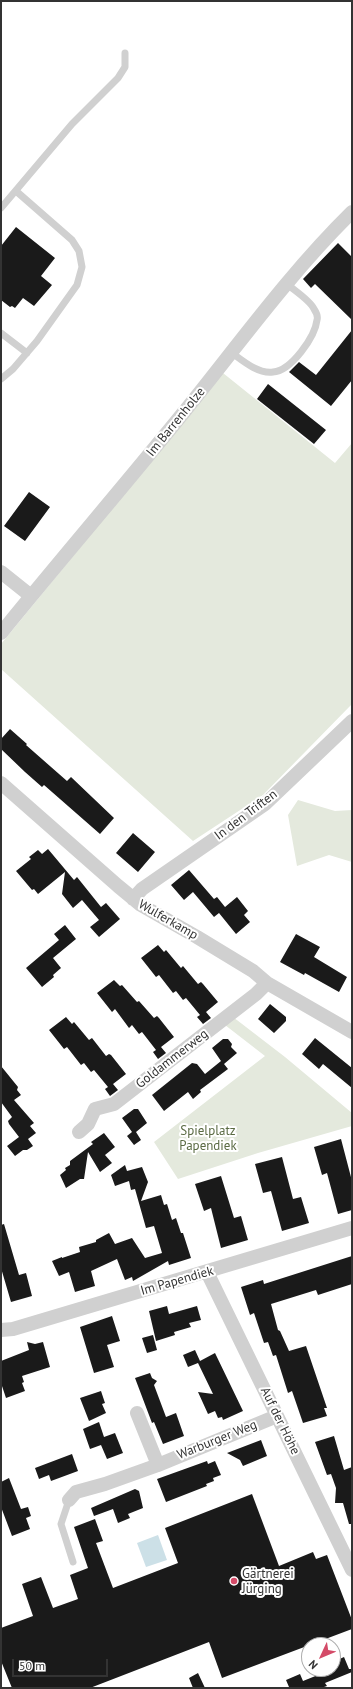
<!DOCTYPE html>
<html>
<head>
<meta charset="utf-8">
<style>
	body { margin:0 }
	#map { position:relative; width:353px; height:1689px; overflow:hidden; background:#fff; font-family:"PT Sans",sans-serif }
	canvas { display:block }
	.frame { position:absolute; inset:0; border:2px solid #333; pointer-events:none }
	.north { position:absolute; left:301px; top:1637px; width:40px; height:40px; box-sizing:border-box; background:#fff; border:1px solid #adadad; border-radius:50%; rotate:226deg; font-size:11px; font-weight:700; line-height:16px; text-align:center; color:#333 }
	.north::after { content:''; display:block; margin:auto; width:14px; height:18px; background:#d44b68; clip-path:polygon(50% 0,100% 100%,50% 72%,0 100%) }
	.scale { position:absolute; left:12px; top:1659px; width:96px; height:18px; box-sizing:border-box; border:2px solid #333; border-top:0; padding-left:5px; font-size:12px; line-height:14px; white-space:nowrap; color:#333; -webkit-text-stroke:3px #fff; paint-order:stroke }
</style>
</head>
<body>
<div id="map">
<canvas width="353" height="1689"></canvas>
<div class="frame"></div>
<div class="north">N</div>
<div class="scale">50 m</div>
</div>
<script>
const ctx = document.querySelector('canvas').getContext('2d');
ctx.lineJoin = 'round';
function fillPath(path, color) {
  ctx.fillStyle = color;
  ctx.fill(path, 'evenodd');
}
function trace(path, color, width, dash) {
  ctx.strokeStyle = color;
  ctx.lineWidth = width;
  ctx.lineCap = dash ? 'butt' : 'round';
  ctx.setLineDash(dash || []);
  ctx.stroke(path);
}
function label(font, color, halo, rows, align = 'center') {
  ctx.font = font + ' "PT Sans",sans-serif';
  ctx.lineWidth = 4;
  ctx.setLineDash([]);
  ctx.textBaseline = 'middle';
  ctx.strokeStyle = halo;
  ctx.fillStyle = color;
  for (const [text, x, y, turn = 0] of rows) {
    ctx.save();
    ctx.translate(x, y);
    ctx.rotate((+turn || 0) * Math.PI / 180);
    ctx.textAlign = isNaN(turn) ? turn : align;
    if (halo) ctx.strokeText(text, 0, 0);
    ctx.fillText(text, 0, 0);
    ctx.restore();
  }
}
fillPath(new Path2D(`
	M223,373L335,463L352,443V704L263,795L193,841L1,669V644Z
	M298,800L335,811L352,810V862L329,855L297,866L288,815Z
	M233,1017L285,1057L352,1113V1126L258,1153L178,1179L154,1142L265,1056L225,1025Z`), '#e4e9dd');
fillPath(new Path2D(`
	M158,1535L167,1560L146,1567L137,1543Z`), '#cce0e7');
fillPath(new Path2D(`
	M16,227L55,258L41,276L52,285L34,306L23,298L15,308L12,306L10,307L1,300V246Z
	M338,243L352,257V320L315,284L311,288L303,279Z
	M352,330V380L331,406L289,372L299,362L316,375Z
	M268,384L326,430L314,444L257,399Z
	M29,492L50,507L25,541L4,526Z
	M10,729L27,744L26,745L67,781L71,777L114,818L100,834L44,785L42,787L25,772L1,749V739Z
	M133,833L155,852L138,872L116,853Z
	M48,849L74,880L77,877L101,907L106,903L120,919L99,937L90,927L99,920L82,900L73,908L62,894L65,872L38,894L34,889L32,890L16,871L31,859L29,857L38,850L42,854Z
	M189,870L214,899L217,897L225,907L237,897L248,911L244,915L250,922L236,934L219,913L214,917L193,892L184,900L171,885Z
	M65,925L76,939L53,958L61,968L53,975L54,977L42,987L26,968L59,940L54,934Z
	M296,934L320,947L314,957L347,977L339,992L305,973L304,975L280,962Z
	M158,945L164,952L166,950L181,968L183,966L198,984L201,982L203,984L218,1002L206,1012L211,1018L203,1024L197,1017L200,1015L186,998L183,1000L176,991L173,993L159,975L156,977L141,958Z
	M114,980L120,986L122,985L137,1002L139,1001L154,1018L157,1016L159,1018L174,1037L161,1047L166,1053L158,1059L153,1052L156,1050L142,1032L139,1034L132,1025L129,1028L115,1009L112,1012L97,993Z
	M270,1004L286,1017V1021L274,1033L258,1019Z
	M66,1017L72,1024L74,1022L89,1040L92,1038L106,1056L109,1054L111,1055L126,1074L113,1084L118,1090L110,1096L105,1089L108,1087L94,1070L91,1072L84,1063L81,1065L67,1047L64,1049L49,1030Z
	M315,1038L352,1068V1088L323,1064L319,1069L302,1054Z
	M223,1039H228L232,1044L231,1047L237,1053L224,1064L228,1069L200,1090L201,1092L193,1099L188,1092L164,1111L152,1095L192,1063L197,1064L205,1074L221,1061L212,1048Z
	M1,1066L18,1087L17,1090L21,1095L14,1100L34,1123L30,1126L36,1133L28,1139L33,1146L27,1150H23L15,1156L7,1146L19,1137L9,1124L8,1121L12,1117L1,1102Z
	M134,1109H138L147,1123L136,1132L141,1140L134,1145L127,1136L132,1132L122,1118Z
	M104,1133L115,1147L105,1155L112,1163L100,1172L88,1152L84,1179H80L66,1188L60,1175L66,1170L65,1168L70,1165V1161L93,1144L91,1142Z
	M341,1139L352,1181V1210L338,1214L327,1173L322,1175L314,1147Z
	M282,1157L293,1199L301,1197L309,1223L282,1231L271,1191L263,1193L255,1164Z
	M125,1165L127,1171L142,1167L148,1182L141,1201L161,1195L164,1205L167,1204L172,1220L176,1218L181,1233H183L191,1258L169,1265L168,1261L133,1281L132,1277L125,1280L117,1259L91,1271L95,1286L75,1292L69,1272L59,1276L52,1261L62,1257V1258L80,1252L79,1247L96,1242V1240L109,1233L115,1244L132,1238L145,1258L162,1253L154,1226L146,1228L135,1189L131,1190L129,1181L115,1186L111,1175Z
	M221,1176L234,1218L241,1216L248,1240L221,1248L211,1208L204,1211L195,1184Z
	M4,1224L19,1275L26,1273L32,1296L11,1302L1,1268V1225Z
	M352,1256V1284L318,1295L316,1290L271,1304L278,1330L280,1331L289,1351L306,1346L327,1408H324L327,1416L303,1423L292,1391L288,1393L276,1355L273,1356L268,1342L264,1343L254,1313L250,1315L241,1287L263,1280L264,1284Z
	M167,1306L169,1314L197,1306L201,1320L189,1323L191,1327L174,1332L175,1335L156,1341L149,1311Z
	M112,1316L120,1341L107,1345L114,1367L94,1373L80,1327Z
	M153,1335L157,1350L147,1353L142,1338Z
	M27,1342L35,1344L43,1342L50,1367L22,1376L24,1382L22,1383L25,1391L6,1398L1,1383V1361L29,1350Z
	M195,1350L200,1361L215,1353L243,1411L223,1420L222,1417L218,1418L215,1411L208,1414L198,1392L213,1394L198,1363L188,1367L183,1355Z
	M150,1373L152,1378L157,1381L154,1385L166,1417L176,1413L184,1436L163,1444L154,1422L152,1423L135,1378Z
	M101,1391L105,1403L102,1404L106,1413L89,1421L80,1398Z
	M99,1422L104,1437L115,1433L123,1453L107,1459L101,1445L90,1449L83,1429Z
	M334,1436L344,1470L352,1467V1524H349L343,1503H335L336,1488L331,1474L327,1475L315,1442Z
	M261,1440L267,1456L243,1466L240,1460L227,1453Z
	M72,1454L78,1471L51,1481L49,1475L39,1479L35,1468Z
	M207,1461L208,1464L215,1461L221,1475L213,1478L214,1481L206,1484L207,1486L166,1502L157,1479Z
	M9,1478L21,1509L28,1507L31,1516L26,1518L30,1529L12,1536L1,1507V1482Z
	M135,1489L139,1491L143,1508L128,1514L130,1518L118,1523L113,1509L94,1516L91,1508Z
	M252,1494L279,1566L313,1552L316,1559L327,1555L352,1620V1629L222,1678L209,1642L90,1688H12L1,1661V1628L33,1616L22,1584L41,1577L53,1608L78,1599L70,1575L88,1568L74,1527L95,1519L103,1541L96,1543L113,1588L178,1563L165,1528Z
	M344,1657L349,1669H352V1672L325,1683L327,1686L321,1688H287L289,1687L286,1680L300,1674L303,1681L333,1669V1662Z
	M198,1673L205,1688H193L189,1678Z`), '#1a1a1a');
trace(new Path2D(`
	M1,208L72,124L118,78L125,67V53
	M1,333L27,353
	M232,353C243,361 258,374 273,372C291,371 315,337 317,320C318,317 316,312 314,309C311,301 294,290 287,284
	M1,379L13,369L37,341L77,285L82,267L79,251L72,240L16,191
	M69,1500L61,1524L73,1562`), '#d0d0d0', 7);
trace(new Path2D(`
	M1,572L31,596
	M1,633C61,559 124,486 184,412C239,344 290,273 352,212
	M1,783L118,886L141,905L197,937L253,971L267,983L352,1032
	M133,899L142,889L265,804L352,721
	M79,1132L88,1124L95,1109L114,1104L256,994L267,983
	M207,1272L352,1570
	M1,1330L13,1329L352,1228
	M137,1413L158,1465
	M69,1500L76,1492L105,1484L158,1465L277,1416`), '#d0d0d0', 14);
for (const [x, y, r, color] of [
	[234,1581,4,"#d44b68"]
]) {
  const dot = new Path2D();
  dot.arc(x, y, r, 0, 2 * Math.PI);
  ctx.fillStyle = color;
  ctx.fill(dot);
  trace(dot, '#fff', 1.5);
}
label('13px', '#333', '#fff', [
	["Im Barrenholze",176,422,-51],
	["In den Triften",246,815,-37],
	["Wulferkamp",168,920,30],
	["Goldammerweg",172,1059,-38],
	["Im Papendiek",177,1281,-16],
	["Auf der Höhe",280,1421,64],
	["Warburger Weg",217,1440,-22]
]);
label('13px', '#5b6b44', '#fff', [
	["Spielplatz",208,1131],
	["Papendiek",208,1146]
]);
label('13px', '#333', '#fff', [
	["Gärtnerei",242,1574],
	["Jürging",242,1589]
], 'left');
</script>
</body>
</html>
